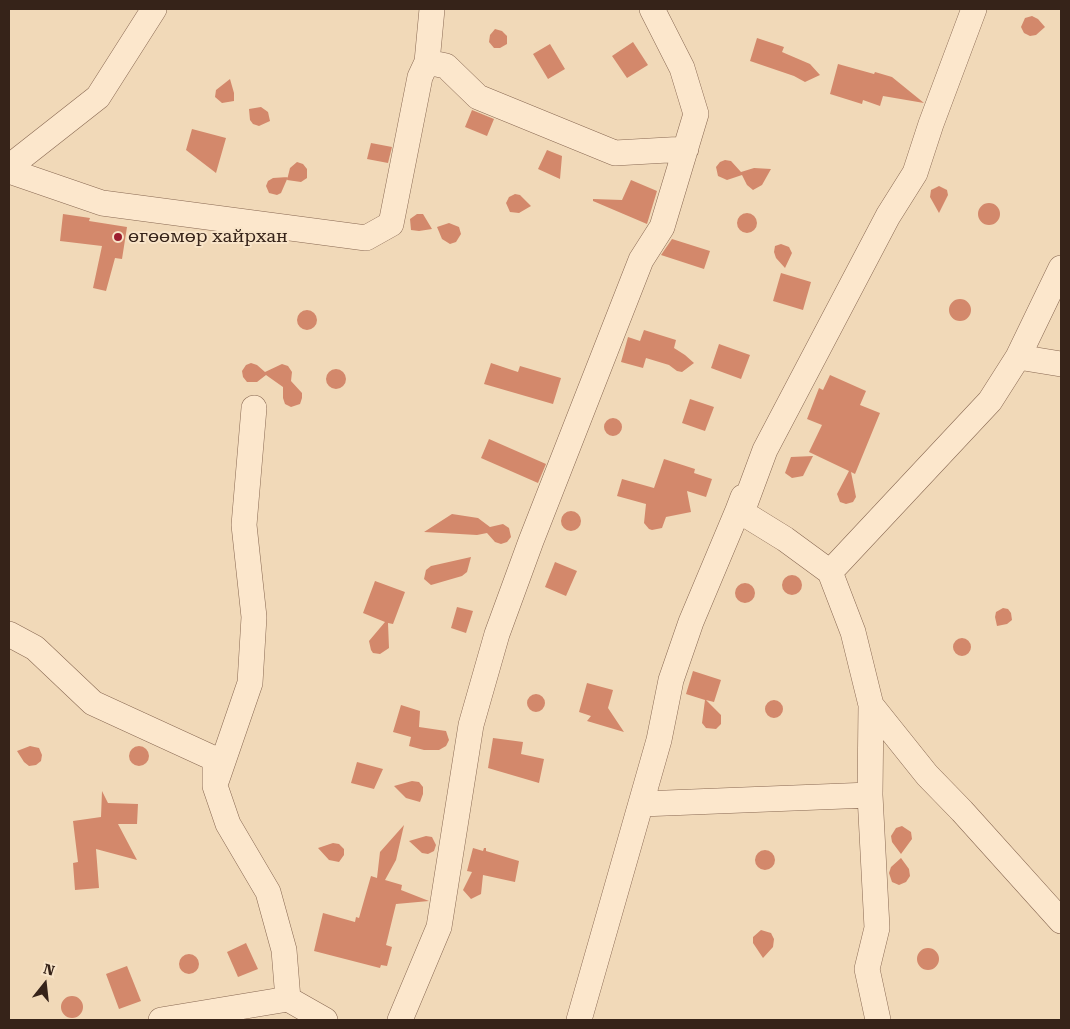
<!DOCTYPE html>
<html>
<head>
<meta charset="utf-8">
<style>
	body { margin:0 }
	#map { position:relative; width:1070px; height:1029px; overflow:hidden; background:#f1d9b8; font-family:"Roboto Serif",serif }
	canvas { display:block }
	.frame { position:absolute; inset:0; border:10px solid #362319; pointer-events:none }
	.north { position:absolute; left:20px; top:959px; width:50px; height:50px; -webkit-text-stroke:4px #f8e4c8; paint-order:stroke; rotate:16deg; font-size:14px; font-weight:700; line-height:20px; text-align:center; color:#362319 }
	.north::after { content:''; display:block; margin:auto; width:18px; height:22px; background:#362319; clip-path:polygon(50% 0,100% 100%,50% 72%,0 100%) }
</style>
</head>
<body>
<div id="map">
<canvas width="1070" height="1029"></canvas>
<div class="frame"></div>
<div class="north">N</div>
</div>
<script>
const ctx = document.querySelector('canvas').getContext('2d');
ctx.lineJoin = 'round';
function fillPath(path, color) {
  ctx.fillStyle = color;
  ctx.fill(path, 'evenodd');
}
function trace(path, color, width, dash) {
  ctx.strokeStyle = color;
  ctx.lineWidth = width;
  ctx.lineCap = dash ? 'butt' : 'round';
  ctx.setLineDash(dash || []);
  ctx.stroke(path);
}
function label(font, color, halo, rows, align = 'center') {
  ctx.font = font + ' "Roboto Serif",serif';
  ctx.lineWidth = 4;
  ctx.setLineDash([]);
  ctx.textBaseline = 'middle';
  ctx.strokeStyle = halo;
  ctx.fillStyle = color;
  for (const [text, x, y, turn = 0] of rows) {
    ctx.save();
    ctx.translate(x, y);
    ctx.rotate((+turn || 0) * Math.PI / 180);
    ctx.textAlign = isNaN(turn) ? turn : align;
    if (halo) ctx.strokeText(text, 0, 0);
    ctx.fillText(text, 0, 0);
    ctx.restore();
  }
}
fillPath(new Path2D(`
	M1032,16L1038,19L1045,27L1036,35L1030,36L1024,33L1021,27L1025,18Z
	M495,29L502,31L507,36V44L500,48H494L489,42L490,35Z
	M757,38L784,47L782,52L810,64L820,75L805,82L794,76L750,61Z
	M633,42L648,65L627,78L612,56Z
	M550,44L565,69L548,79L533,54Z
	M838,64L874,74L875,72L892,77L924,103L883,96L880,106L863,100L862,104L830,94Z
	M230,79L234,93V101L222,103L215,97L216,90Z
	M261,107L268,112L270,121L259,126L253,124L250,120L249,109Z
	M472,110L494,119L487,136L465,127Z
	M192,129L226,138L216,173L186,150Z
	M371,143L392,147L388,163L367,159Z
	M547,150L562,156L560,179L538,169Z
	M725,160L731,161L741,172L754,168L771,169L762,185L753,190L747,185L742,175L727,180L718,176L716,167L720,162Z
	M297,162L303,164L307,169V178L301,182L287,180L290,168Z
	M288,177L281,193L277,195L269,193L266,186L268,181L273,178Z
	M631,180L657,191L647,224L593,201V199L622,200Z
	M939,186L947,190L948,195L939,213L930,197L931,190Z
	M515,194L520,195L531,206L519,213L510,212L506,203L509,197Z
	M978 214a11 11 0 1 1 22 0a11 11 0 1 1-22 0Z
	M737 223a10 10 0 1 1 20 0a10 10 0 1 1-20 0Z
	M63,214L90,218L89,221L127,227L122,259L115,258L106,291L93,288L102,246L60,241Z
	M417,214H423L432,229L419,231L411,230L410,219Z
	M449,223L459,227L461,234L456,242L450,244L442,239L437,227Z
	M672,239L710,251L704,269L661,255Z
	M781,244L789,247L792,253L785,268L776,258L774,252L775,246Z
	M781,273L811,282L803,310L773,301Z
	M949 310a11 11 0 1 1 22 0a11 11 0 1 1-22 0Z
	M297 320a10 10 0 1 1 20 0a10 10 0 1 1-20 0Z
	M644,330L676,340L674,348L685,355L694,363L682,372L677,371L669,365L646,358L643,368L621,362L628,337L640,341Z
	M719,344L750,355L741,379L711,368Z
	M251,363L257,365L265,372L282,364L288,366L292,372L291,381L302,393V398L300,404L291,407L285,404L283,398V387L266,375L257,382H247L243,377L242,371L246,365Z
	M491,363L518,372L520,366L561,378L553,404L484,384Z
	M326 379a10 10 0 1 1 20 0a10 10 0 1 1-20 0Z
	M830,375L866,391L860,405L880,413L855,474L851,472L856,497L853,502L846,504L840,502L837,494L849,471L809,452L822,425L807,419L819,388L823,390Z
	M690,399L714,407L705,431L682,423Z
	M604 427a9 9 0 1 1 18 0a9 9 0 1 1-18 0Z
	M489,439L546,464L538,483L481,458Z
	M813,456L803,476L792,478L785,473L791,457Z
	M664,459L695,469L694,473L712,479L706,497L687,491L691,512L666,517L662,528L652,530L649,529L644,523L646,504L617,496L622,479L654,488Z
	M561 521a10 10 0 1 1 20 0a10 10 0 1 1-20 0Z
	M452,514L478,518L490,527L503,524L509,528L511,537L507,542L501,544L495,542L487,533L477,535L424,532Z
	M471,557L467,572L462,576L431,585L424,579L426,570L431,566Z
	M555,562L577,571L566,596L545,587Z
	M782 585a10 10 0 1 1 20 0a10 10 0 1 1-20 0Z
	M375,581L405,592L393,624L388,623L389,648L380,654L373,653L371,650L369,641L385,622L363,613Z
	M735 593a10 10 0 1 1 20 0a10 10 0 1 1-20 0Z
	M457,607L473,611L466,633L451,628Z
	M1003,608L1008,609L1011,613L1012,620L1007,624L997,626L995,617L996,612Z
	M953 647a9 9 0 1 1 18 0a9 9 0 1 1-18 0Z
	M693,671L721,680L714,702L706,700L721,715V724L716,729L706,728L702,723L705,700L686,694Z
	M587,683L613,690L608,708L624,732L587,721L591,716L579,712Z
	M527 703a9 9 0 1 1 18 0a9 9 0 1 1-18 0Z
	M765 709a9 9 0 1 1 18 0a9 9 0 1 1-18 0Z
	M401,705L420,711L419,727L446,731L449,740L446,746L439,750H424L409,746L411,737L393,732Z
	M493,738L523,742L521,754L544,759L539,783L488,768Z
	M30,746L39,748L42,755L41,761L36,765L29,766L24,762L17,751Z
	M129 756a10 10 0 1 1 20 0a10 10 0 1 1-20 0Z
	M357,762L383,769L374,789L351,783Z
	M412,781L419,782L423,787V794L420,802L406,798L394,786Z
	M102,791L108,803L138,804L137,824H118L137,860L96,849L99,888L75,890L73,863L78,862L73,821L101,817Z
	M404,825L396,860L385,880L402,885L401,890L429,901L396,904L386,945L392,947L387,966L381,965L380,968L314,951L323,913L355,922L356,917L359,918L371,876L377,878L380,852Z
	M902,826L911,832L912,839L901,854L892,842L891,836L896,828Z
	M426,836L432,837L436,845L434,851L428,854L422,853L409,841Z
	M333,843L339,844L344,849V855L339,862L329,860L318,848Z
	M473,848L483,851L484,848H486V851L519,861L515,882L483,875L481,894L471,899L463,890L472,872L467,871Z
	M755 860a10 10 0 1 1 20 0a10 10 0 1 1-20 0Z
	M901,858L909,869L910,876L906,882L899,885L892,882L889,873L891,867Z
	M761,930L771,933L774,939L773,947L763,958L753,943V937Z
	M246,943L258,969L238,977L227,952Z
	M917 959a11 11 0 1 1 22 0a11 11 0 1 1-22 0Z
	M179 964a10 10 0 1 1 20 0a10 10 0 1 1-20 0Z
	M127,966L141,1001L119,1009L106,974Z
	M61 1007a11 11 0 1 1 22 0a11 11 0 1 1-22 0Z`), '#d3886b');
const street = new Path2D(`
	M427,62L432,9
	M9,167L98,97L154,9
	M9,171L102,203L366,238L391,224L420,77L427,62L446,66L478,97L615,153L686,149
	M1018,357L1061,268
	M743,497L738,510L785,539L830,572L853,632L871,705L870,795L877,928L867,969L878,1020
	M830,572L990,401L1018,357L1061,364
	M9,634L35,648L93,703L215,759V786L228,824L268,892L284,950L288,999L325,1020
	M871,705L927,775L962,811L1061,921
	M217,779L250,683L254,617L244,525L254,408
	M641,804L870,795
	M161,1020L288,999
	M400,1020L439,927L471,725L497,634L531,541L641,260L662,227L696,114L682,68L652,9
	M579,1020L659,740L671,680L691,622L738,510L745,504L765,450L888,216L915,173L931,124L974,9`);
trace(street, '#886852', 26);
trace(street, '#fce7cc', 25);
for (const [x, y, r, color] of [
	[118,237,5,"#9c1e2f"]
]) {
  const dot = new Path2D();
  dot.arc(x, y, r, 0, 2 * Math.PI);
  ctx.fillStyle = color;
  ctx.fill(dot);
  trace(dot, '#f8e4c8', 2);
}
label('18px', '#362319', '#f8e4c8', [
	["өгөөмөр хайрхан",128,237]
], 'left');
</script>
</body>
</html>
